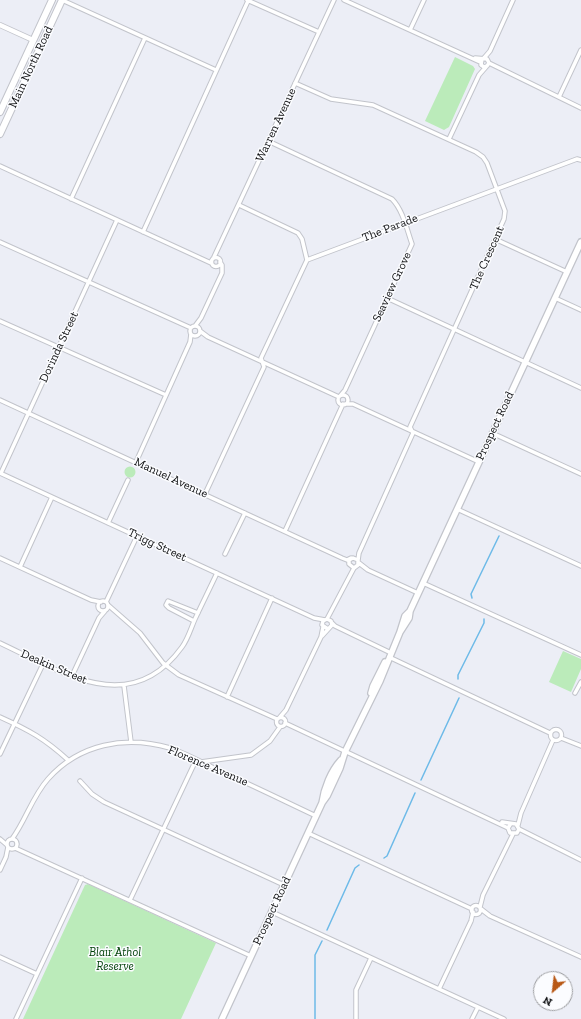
<!DOCTYPE html>
<html>
<head>
<meta charset="utf-8">
<style>
	body { margin:0 }
	#map { position:relative; width:581px; height:1019px; overflow:hidden; background:#eceef6; font-family:"Zilla Slab",serif }
	canvas { display:block }
	.north { position:absolute; left:533px; top:971px; width:40px; height:40px; box-sizing:border-box; background:#fbfcff; border:1px solid #9c9da0; border-radius:50%; rotate:208deg; font-size:11px; font-weight:700; line-height:16px; text-align:center; color:#0e0f11 }
	.north::after { content:''; display:block; margin:auto; width:14px; height:18px; background:#b85815; clip-path:polygon(50% 0,100% 100%,50% 72%,0 100%) }
</style>
</head>
<body>
<div id="map">
<canvas width="581" height="1019"></canvas>
<div class="north">N</div>
</div>
<script>
const ctx = document.querySelector('canvas').getContext('2d');
ctx.lineJoin = 'round';
function fillPath(path, color) {
  ctx.fillStyle = color;
  ctx.fill(path, 'evenodd');
}
function trace(path, color, width, dash) {
  ctx.strokeStyle = color;
  ctx.lineWidth = width;
  ctx.lineCap = dash ? 'butt' : 'round';
  ctx.setLineDash(dash || []);
  ctx.stroke(path);
}
function label(font, color, halo, rows, align = 'center') {
  ctx.font = font + ' "Zilla Slab",serif';
  ctx.lineWidth = 3;
  ctx.setLineDash([]);
  ctx.textBaseline = 'middle';
  ctx.strokeStyle = halo;
  ctx.fillStyle = color;
  for (const [text, x, y, turn = 0] of rows) {
    ctx.save();
    ctx.translate(x, y);
    ctx.rotate((+turn || 0) * Math.PI / 180);
    ctx.textAlign = isNaN(turn) ? turn : align;
    if (halo) ctx.strokeText(text, 0, 0);
    ctx.fillText(text, 0, 0);
    ctx.restore();
  }
}
fillPath(new Path2D(`
	M455,57L473,66L475,69L449,127L444,130L425,121Z
	M124.5 472a5.5 5.5 0 1 1 11 0a5.5 5.5 0 1 1-11 0Z
	M563,651L581,659V669L571,692L549,682Z
	M88,884L216,943L181,1019H23L85,885Z`), '#bbebba');
trace(new Path2D(`
	M472,598L471,594L499,536
	M458,679V675L484,623V619
	M421,780L459,698
	M384,858L387,856L415,793
	M327,930L355,868L359,865
	M315,1019V955L322,941`), '#6dbae8', 1.5);
const minor = new Path2D(`
	M62,0L216,70
	M247,0L319,32
	M344,0L480,62
	M410,30L424,0
	M475,58L487,59L489,63L487,66L484,67L481,65L482,59
	M484,58L490,51L513,0
	M489,63L581,108
	M295,83L331,99L373,105L476,152L483,157L487,163L505,211L504,219L495,239L410,427L413,433L359,553L358,560
	M559,97L581,50
	M449,139L479,75L486,67
	M268,141L392,199C403,210 407,230 412,244L345,390L340,396
	M0,166L211,263
	M71,199L145,38
	M239,205L298,233L302,239L307,260
	M143,232L248,1
	M495,239L567,272
	M0,242L191,328
	M214,257L334,0
	M211.5 262a4.5 4.5 0 1 1 9 0a4.5 4.5 0 1 1-9 0Z
	M387,298L581,388
	M555,298L581,310
	M0,321L166,395
	M195,326L201,318L222,273V265L220,262
	M190 331a5 5 0 1 1 10 0a5 5 0 1 1-10 0Z
	M200,331L208,337L339,397
	M338 400a5 5 0 1 1 10 0a5 5 0 1 1-10 0Z
	M0,400L342,558L347,560L351,558
	M345,404H353L479,462
	M492,433L581,474
	M136,462L190,342L191,334
	M0,473L314,618L325,620
	M1,473L117,220
	M205,494L264,367L261,358L307,260L577,159L581,160
	M457,509L581,566
	M108,523L128,480
	M285,531L343,404
	M225,554L245,513
	M0,558L91,600L101,602
	M359,563L368,570L418,593
	M20,567L52,497
	M423,583L581,655
	M98 606a5 5 0 1 1 10 0a5 5 0 1 1-10 0Z
	M106,602L137,536
	M108,605L140,633L163,663L179,675L277,719
	M327,619L354,568L358,565V560L353,558L349,560V564L354,568
	M194,621L169,608L166,605L168,601L198,613
	M332,623L335,626L391,653
	M322,636L332,625L331,621L327,619L323,621L322,625L328,629
	M0,643C62,672 130,719 182,647C188,639 191,628 195,619C202,604 210,588 217,573
	M389,657L550,733
	M72,676L99,618L105,611
	M124,686L131,742
	M575,693L581,682
	M227,697L272,598
	M0,717C29,730 45,739 68,760
	M280,717L286,710L321,637L323,627
	M276.5 722a4.5 4.5 0 1 1 9 0a4.5 4.5 0 1 1-9 0Z
	M285,723L508,828
	M550.5 735a5.5 5.5 0 1 1 11 0a5.5 5.5 0 1 1-11 0Z
	M561,738L581,746
	M0,754L43,664
	M201,762L251,755L270,741L280,727
	M80,781L92,794L104,802L284,885
	M502,822L516,824L519,829L517,833H510L508,828L510,825
	M518,825L521,813L553,740
	M519,829L581,860
	M308,833L472,909
	M0,839L7,845
	M12,839C26,820 32,797 48,779C79,744 125,735 170,748C188,754 205,764 222,772C254,786 284,801 316,816
	M7 844a5 5 0 1 1 10 0a5 5 0 1 1-10 0Z
	M15,848L251,956
	M0,870L6,857L8,847
	M130,900L196,760
	M471.5 910a4.5 4.5 0 1 1 9 0a4.5 4.5 0 1 1-9 0Z
	M480,907L483,895L513,834
	M481,909L490,916L581,957
	M272,912L504,1019
	M0,957L37,974
	M439,989L471,921L473,912
	M16,1019L82,878
	M356,1019V990L371,958
	M472,1019L478,1007`);
const tertiary = new Path2D(`
	M0,25L33,40`);
const secondary = new Path2D(`
	M400,632L405,616L410,611
	M371,693L373,686L385,662
	M322,803C324,788 331,771 341,760
	M222,1019L322,803L327,796L340,768L345,752L380,681L400,632L409,618L410,611L581,242`);
const trunk = new Path2D(`
	M0,112L52,0
	M0,134L62,0`);
trace(minor, '#c2c4cb', 5.5);
trace(tertiary, '#c2c4cb', 6);
trace(secondary, '#c2c4cb', 8);
trace(trunk, '#c2c4cb', 8);
trace(minor, '#fff', 3.5);
trace(tertiary, '#fff', 4.5);
trace(secondary, '#fff', 5.5);
trace(trunk, '#fff', 6);
label('12px', '#0e0f11', '#fbfcff', [
	["Main North Road",31,67,-65],
	["Warren Avenue",276,125,-65],
	["The Parade",390,228,-21],
	["The Crescent",487,258,-66],
	["Seaview Grove",392,287,-65],
	["Dorinda Street",59,347,-65],
	["Prospect Road",495,426,-65],
	["Manuel Avenue",171,478,25],
	["Trigg Street",157,545,25],
	["Deakin Street",54,667,23],
	["Florence Avenue",208,766,23],
	["Prospect Road",272,911,-65]
]);
label('italic 12px', '#004108', '#fbfcff', [
	["Blair Athol",115,953],
	["Reserve",115,967]
]);
</script>
</body>
</html>
